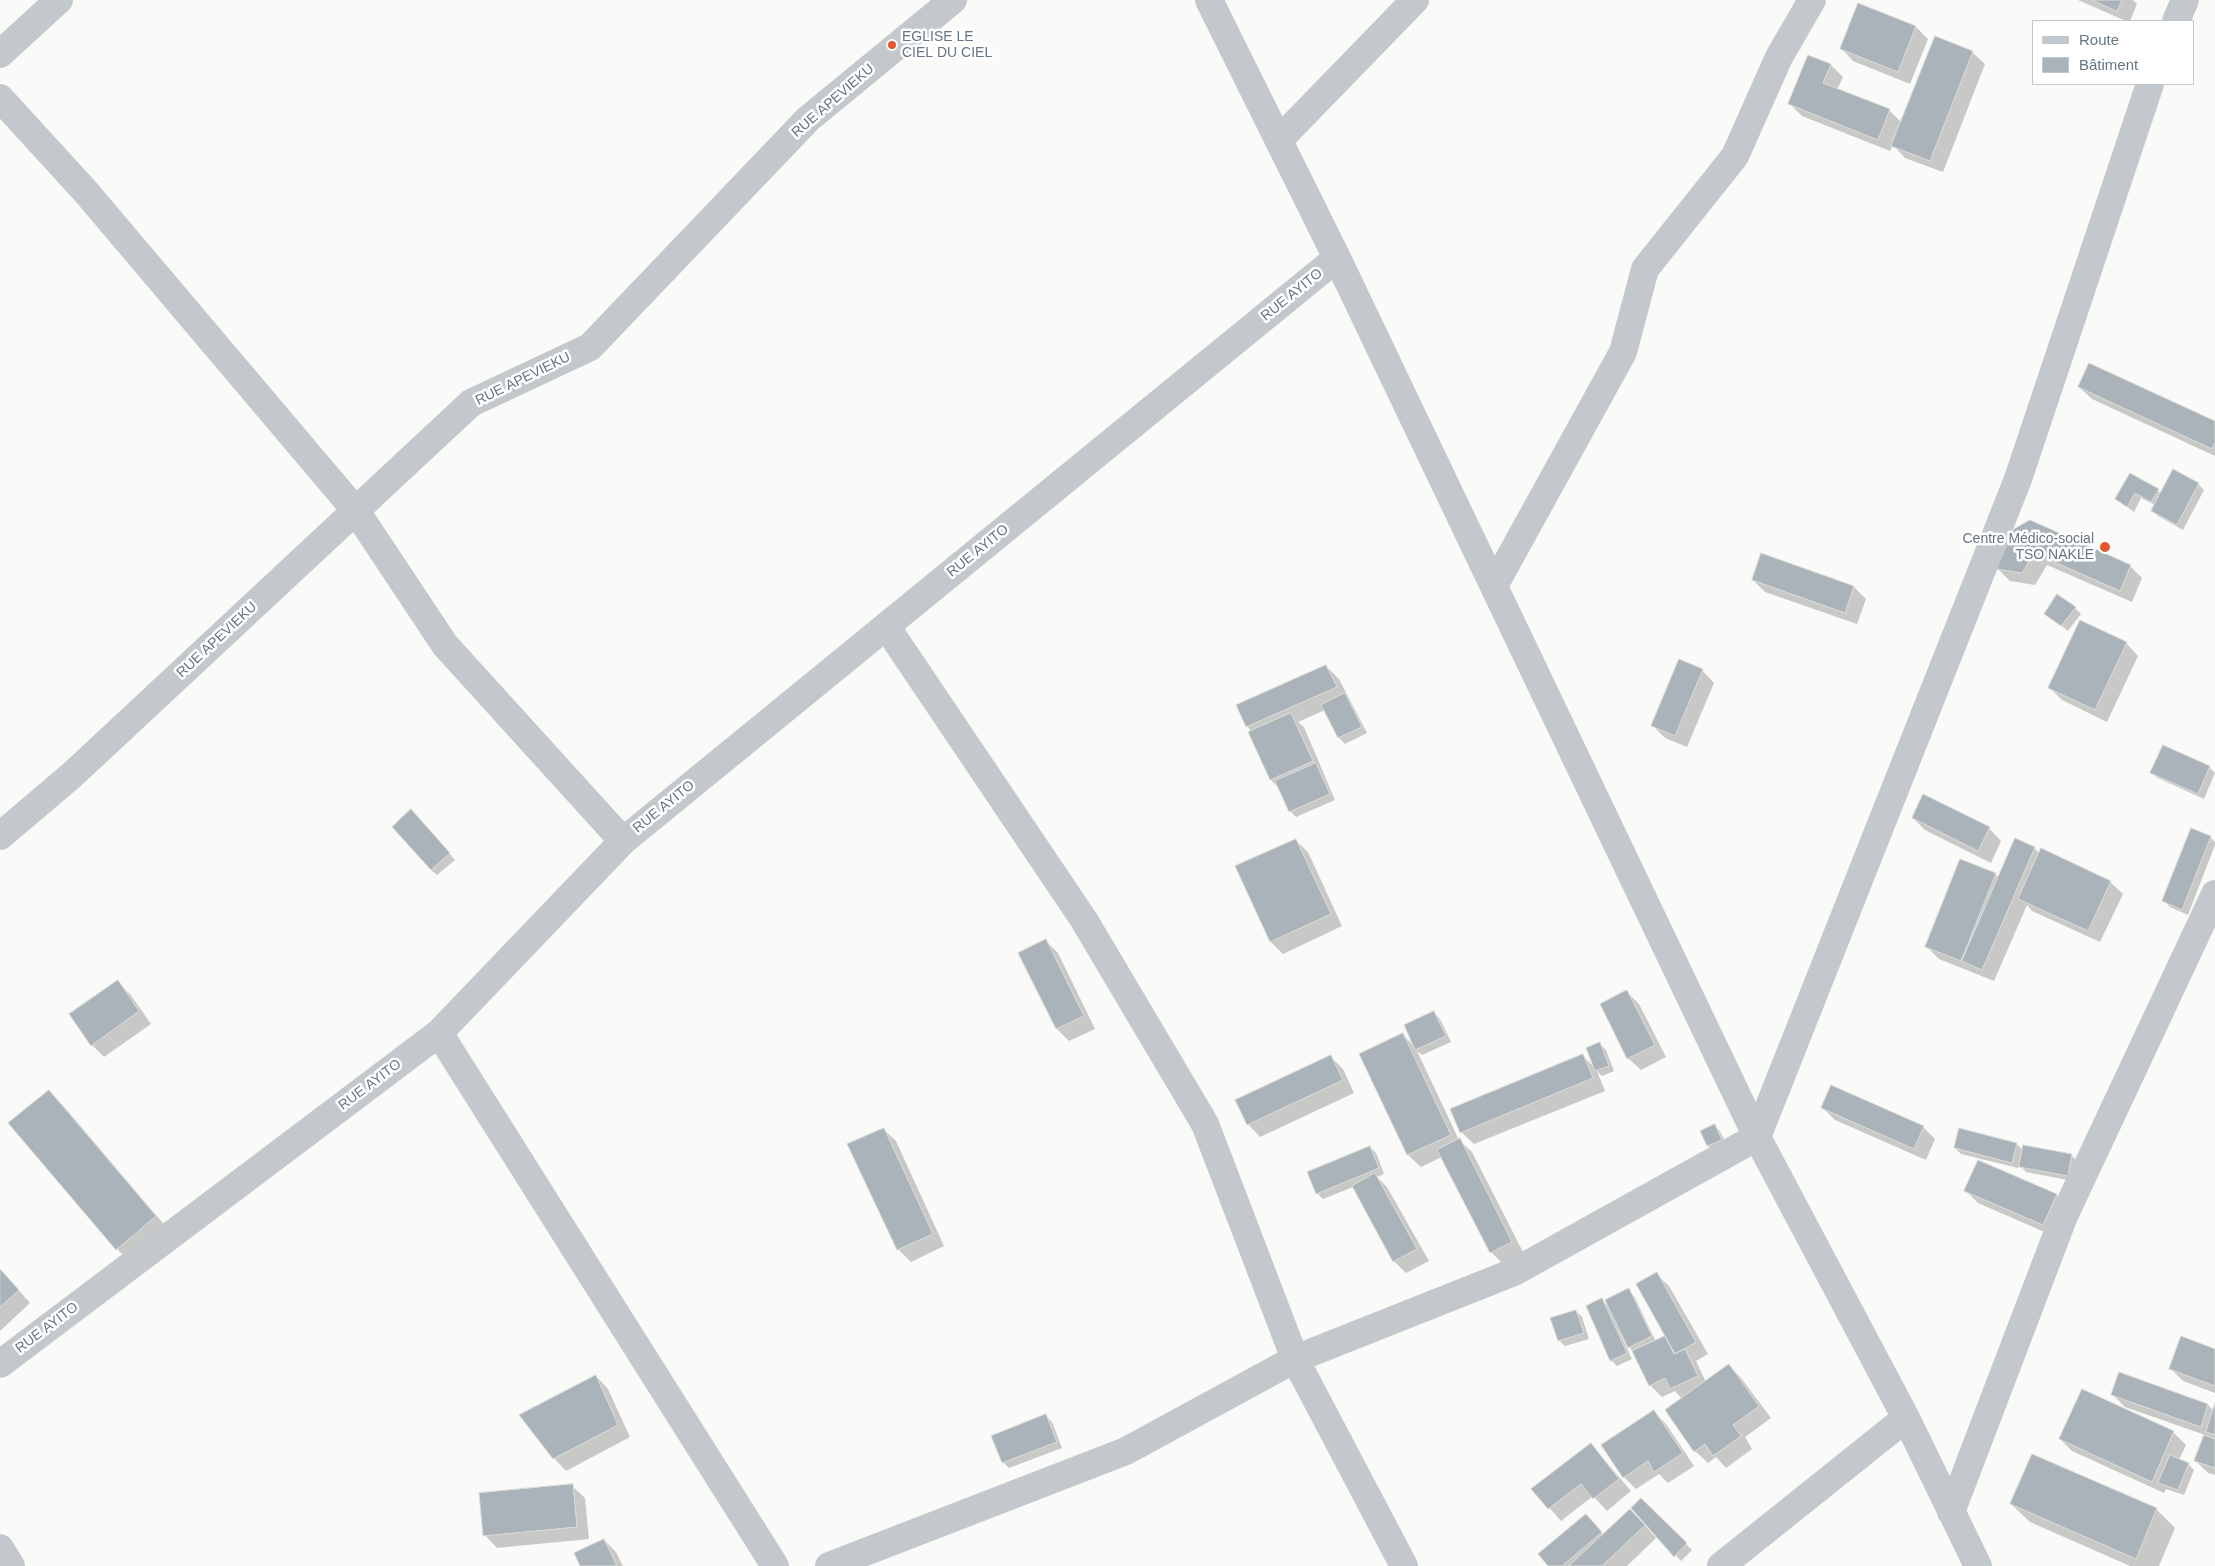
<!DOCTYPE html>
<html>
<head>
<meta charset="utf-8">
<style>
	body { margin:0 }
	#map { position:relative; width:2215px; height:1566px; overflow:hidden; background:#fafaf8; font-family:Arial,sans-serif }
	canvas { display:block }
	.legend { position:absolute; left:2032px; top:20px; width:162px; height:65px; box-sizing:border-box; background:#fff; border:1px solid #c1c8cd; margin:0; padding:6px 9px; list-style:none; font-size:15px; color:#657683 }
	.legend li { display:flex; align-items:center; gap:10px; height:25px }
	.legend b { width:25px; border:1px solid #c1c8cd }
</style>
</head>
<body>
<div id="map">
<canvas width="2215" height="1566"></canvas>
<ul class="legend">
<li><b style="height:6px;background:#c3c8cc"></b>Route</li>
<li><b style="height:14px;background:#aab3b9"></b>Bâtiment</li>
</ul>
</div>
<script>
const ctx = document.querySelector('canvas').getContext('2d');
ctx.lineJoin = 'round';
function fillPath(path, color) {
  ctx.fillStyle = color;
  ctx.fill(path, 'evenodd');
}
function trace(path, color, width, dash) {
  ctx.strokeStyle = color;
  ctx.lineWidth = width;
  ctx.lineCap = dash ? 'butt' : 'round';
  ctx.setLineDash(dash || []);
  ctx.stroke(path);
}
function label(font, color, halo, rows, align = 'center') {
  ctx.font = font + ' Arial,sans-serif';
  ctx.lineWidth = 5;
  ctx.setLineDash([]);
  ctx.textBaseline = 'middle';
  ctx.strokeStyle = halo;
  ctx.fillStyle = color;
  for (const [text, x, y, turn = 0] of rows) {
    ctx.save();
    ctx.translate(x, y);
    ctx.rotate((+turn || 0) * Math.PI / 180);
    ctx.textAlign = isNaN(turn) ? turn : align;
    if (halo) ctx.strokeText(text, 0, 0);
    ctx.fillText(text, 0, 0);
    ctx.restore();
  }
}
fillPath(new Path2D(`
	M2078,0H2133L2137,4L2130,21H2126Z
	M1858,5L1916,27L1928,39L1910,84L1853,61L1841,48Z
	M1972,52L1985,64L1943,172L1905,158L1893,145L1890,151L1802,116L1790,104L1831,65L1843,77L1837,90L1889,110L1902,123Z
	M2079,387L2215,423V456L2092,399Z
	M2130,475L2161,493L2198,484L2204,490L2183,530L2158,516L2152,510L2155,505L2141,498L2134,512L2116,499Z
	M2015,530L2130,566L2142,578L2132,602L2047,565L2035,585L2010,581L1998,569Z
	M1753,580L1854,587L1866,599L1857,624L1765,592Z
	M2075,608L2081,614L2068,631L2046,614Z
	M2126,643L2138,656L2107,722L2062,700L2050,688Z
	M1326,666L1339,679L1367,733L1345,744L1339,738L1325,710L1298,722L1304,727L1335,800L1296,817L1290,811L1280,789L1271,780L1250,733L1252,732L1247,726Z
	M1702,670L1714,683L1687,747L1665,738L1653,726Z
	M2209,767L2215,773L2204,799L2158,778L2152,773Z
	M417,817L455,860L437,875L431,870Z
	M1913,818L1989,828L2001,841L1991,863L1925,830Z
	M2210,837L2215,842V845L2188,915L2170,907L2164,901Z
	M1295,840L1308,852L1342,926L1283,954L1271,942L1236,867Z
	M2034,848L2040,854L2110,882L2123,894L2100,942L2032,911L2027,905L1994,981L1939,959L1926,946L1995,874L1999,878Z
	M1046,941L1058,953L1095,1029L1069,1041L1057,1029L1020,954Z
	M117,982L130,994L151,1024L104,1057L92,1045Z
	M1627,992L1639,1004L1666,1057L1641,1070L1628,1058Z
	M1434,1013L1440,1019L1451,1042L1422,1055L1417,1051L1459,1140L1472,1152L1524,1254L1503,1264L1491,1252L1442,1157L1421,1167L1408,1155L1361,1054L1403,1035L1414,1046Z
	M1600,1044L1606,1050L1614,1071L1602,1076L1597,1071L1605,1091L1474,1144L1461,1132L1583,1056L1595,1068Z
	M1331,1057L1343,1069L1354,1093L1260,1137L1248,1124Z
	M49,1091L67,1110L173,1235L135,1268L117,1249Z
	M1822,1107L1923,1127L1935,1139L1926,1160L1835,1120Z
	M1714,1126L1720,1131L1727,1146L1714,1152L1708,1146L1701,1132Z
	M883,1129L896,1141L944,1246L911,1262L898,1249Z
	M2017,1144L2023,1151L2071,1155L2077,1161L2073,1181L2026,1172L2019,1164L2018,1168L1961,1154L1955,1148Z
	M1370,1147L1376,1153L1384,1174L1377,1177L1387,1187L1429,1261L1406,1273L1394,1261L1353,1187L1323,1199L1317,1193Z
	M1966,1191L2057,1195L2069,1207L2056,1237L1978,1203Z
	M0,1269L30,1303L0,1331Z
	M1656,1274L1669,1286L1708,1354L1696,1361L1706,1382L1729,1365L1741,1378L1771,1418L1745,1437L1752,1449L1726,1468L1716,1457L1708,1463L1695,1451L1682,1399L1675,1391L1662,1397L1650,1385L1622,1332L1620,1333L1632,1359L1617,1366L1611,1360L1587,1307L1602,1300L1610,1308L1628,1290L1634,1296L1656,1342L1667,1336ZM1674,1350L1678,1360L1672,1351Z
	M1576,1311L1582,1317L1589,1339L1565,1346L1559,1340Z
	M2215,1350V1393L2183,1381L2171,1369Z
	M596,1376L608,1389L630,1437L566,1471L554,1458Z
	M2082,1391L2174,1433L2186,1445L2179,1460L2188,1464L2194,1470L2184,1495L2166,1489L2164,1493L2072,1451L2060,1439Z
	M2112,1394L2208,1405L2214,1411L2215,1407V1438L2210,1437V1439L2215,1441V1475L2208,1473L2196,1461L2205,1435L2125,1407Z
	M1654,1412L1666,1424L1694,1466L1668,1483L1659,1474L1636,1489L1624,1477Z
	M1046,1416L1052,1422L1062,1448L1009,1468L1003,1462Z
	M1591,1444L1631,1491L1607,1511L1593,1496L1561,1521L1533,1489Z
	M2032,1455L2157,1510L2175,1528L2159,1566H2130L2030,1522L2011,1504Z
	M572,1486L585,1498L589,1539L497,1548L485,1535Z
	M1641,1499L1692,1550L1681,1561L1633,1508Z
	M1592,1521L1604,1535L1643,1523L1656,1538L1627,1566H1549Z
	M604,1540L616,1552L623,1566H582Z`), '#0003');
const building = new Path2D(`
	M2092,0H2122L2117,11Z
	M1858,3L1916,26L1898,72L1840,49Z
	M1935,36L1973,51L1930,161L1891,146Z
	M1808,55L1831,64L1823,83L1890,109L1878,140L1788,104Z
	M2089,363L2215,421V442L2212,449L2078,387Z
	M2173,469L2199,483L2177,525L2151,511Z
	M2130,473L2159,489L2151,502L2135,493L2127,507L2115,499Z
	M2030,520L2131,565L2120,591L2034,553L2022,573L1996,569L2014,529Z
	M1761,553L1854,586L1845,613L1752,580Z
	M2057,594L2076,607L2061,626L2044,614Z
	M2080,620L2127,642L2095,710L2048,688Z
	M1679,659L1703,669L1675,736L1651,726Z
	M1326,665L1337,687L1246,727L1236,705Z
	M1345,693L1362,727L1338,738L1321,705Z
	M1291,713L1313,761L1270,780L1248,732Z
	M2163,745L2210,766L2198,794L2150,773Z
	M1316,763L1330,794L1289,812L1275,781Z
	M1923,794L1990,827L1978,851L1912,818Z
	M411,809L450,853L431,870L392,827Z
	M2191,828L2211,836L2182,910L2162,901Z
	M2015,838L2035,847L1982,970L1962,961Z
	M1296,839L1331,914L1270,942L1235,866Z
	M2041,848L2111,881L2088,931L2018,899Z
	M1960,859L1996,873L1961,961L1925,947Z
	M1046,939L1084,1016L1056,1029L1018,953Z
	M118,980L139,1011L91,1046L69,1014Z
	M1627,990L1655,1045L1627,1059L1600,1004Z
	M1434,1011L1446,1036L1415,1050L1404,1025Z
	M1403,1033L1451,1135L1407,1155L1359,1054Z
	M1600,1042L1609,1066L1595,1071L1586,1048Z
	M1583,1054L1593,1078L1460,1133L1450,1109Z
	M1331,1055L1343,1080L1247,1125L1235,1100Z
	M1831,1085L1924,1126L1914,1149L1821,1108Z
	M49,1090L156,1216L116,1250L8,1123Z
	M1715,1124L1722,1140L1707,1146L1700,1131Z
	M884,1128L933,1234L897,1250L847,1144Z
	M1959,1128L2017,1143L2012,1163L1954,1148Z
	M1460,1138L1512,1242L1490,1253L1437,1150Z
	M2023,1145L2072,1154L2068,1176L2019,1167Z
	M1370,1146L1379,1168L1316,1194L1307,1172Z
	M1978,1160L2057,1194L2043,1225L1964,1191Z
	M1375,1173L1417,1249L1393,1262L1352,1186Z
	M0,1269L19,1290L0,1307Z
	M1657,1272L1696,1342L1675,1354L1636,1284Z
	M1629,1288L1652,1336L1628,1348L1605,1300Z
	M1602,1298L1627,1353L1610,1361L1586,1306Z
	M1576,1310L1584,1333L1558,1341L1550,1318Z
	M1665,1336L1674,1354L1685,1349L1698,1376L1670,1389L1665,1378L1649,1386L1632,1351Z
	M2181,1336L2215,1349V1386L2169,1369Z
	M1729,1364L1759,1406L1733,1425L1741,1436L1713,1456L1705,1444L1694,1452L1665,1410Z
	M2119,1372L2208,1404L2201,1427L2111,1395Z
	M596,1375L618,1425L553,1459L519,1415Z
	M2082,1389L2174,1431L2152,1482L2059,1439Z
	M2215,1403V1435L2206,1432Z
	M1654,1410L1683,1453L1654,1472L1648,1461L1623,1478L1601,1445Z
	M1046,1414L1057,1442L1002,1463L991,1436Z
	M2204,1435L2215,1439V1468L2194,1461Z
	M1591,1443L1619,1479L1593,1499L1581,1484L1548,1509L1531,1489Z
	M2032,1454L2157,1508L2136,1559L2010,1504Z
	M2170,1455L2189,1463L2178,1490L2158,1483Z
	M573,1484L577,1527L483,1536L479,1493Z
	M1641,1498L1687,1543L1674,1557L1631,1508Z
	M1630,1509L1645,1525L1602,1566H1569Z
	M1586,1514L1602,1532L1562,1566H1548L1538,1554Z
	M604,1539L617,1566H580L574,1553Z`);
fillPath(building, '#aab3b9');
trace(building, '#dcdcda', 1);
trace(new Path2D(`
	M1209,0L1337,258L1757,1137L1906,1418L1978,1566
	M2176,21L2185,0
	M0,54L59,0
	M0,98L86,192L356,511L445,645L623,841
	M1279,140L1415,0
	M1494,586L1623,352L1645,269L1735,156L1779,57L1812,0
	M886,626L1084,920L1205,1124L1295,1359L1404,1566
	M0,836L72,775L471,403L590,347L808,119L953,0
	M439,1033L775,1566
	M0,1364L439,1033L623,841L1337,258
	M1951,1512L2064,1216L2215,894
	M0,1548L11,1566
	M829,1566L1126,1451L1295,1359L1514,1272L1757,1137L2018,479L2150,84
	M1721,1566L1906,1418`), '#c3c8cc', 28);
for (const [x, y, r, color] of [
	[892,45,5,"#e4572e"],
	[2105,547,6,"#e4572e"]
]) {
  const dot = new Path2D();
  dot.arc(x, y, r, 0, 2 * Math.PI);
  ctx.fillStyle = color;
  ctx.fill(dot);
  trace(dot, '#fff', 2);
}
label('14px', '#657683', '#fff', [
	["EGLISE LE",902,37],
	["CIEL DU CIEL",902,53],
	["Centre Médico-social",2094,539,"right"],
	["TSO NAKLE",2094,555,"right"]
], 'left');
label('14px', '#657683', '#fff', [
	["RUE APEVIEKU",833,101,-41],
	["RUE AYITO",1292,295,-39],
	["RUE APEVIEKU",523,379,-26],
	["RUE AYITO",978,551,-39],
	["RUE APEVIEKU",217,640,-43],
	["RUE AYITO",664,807,-39],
	["RUE AYITO",370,1085,-37],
	["RUE AYITO",47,1328,-37]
]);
</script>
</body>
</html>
